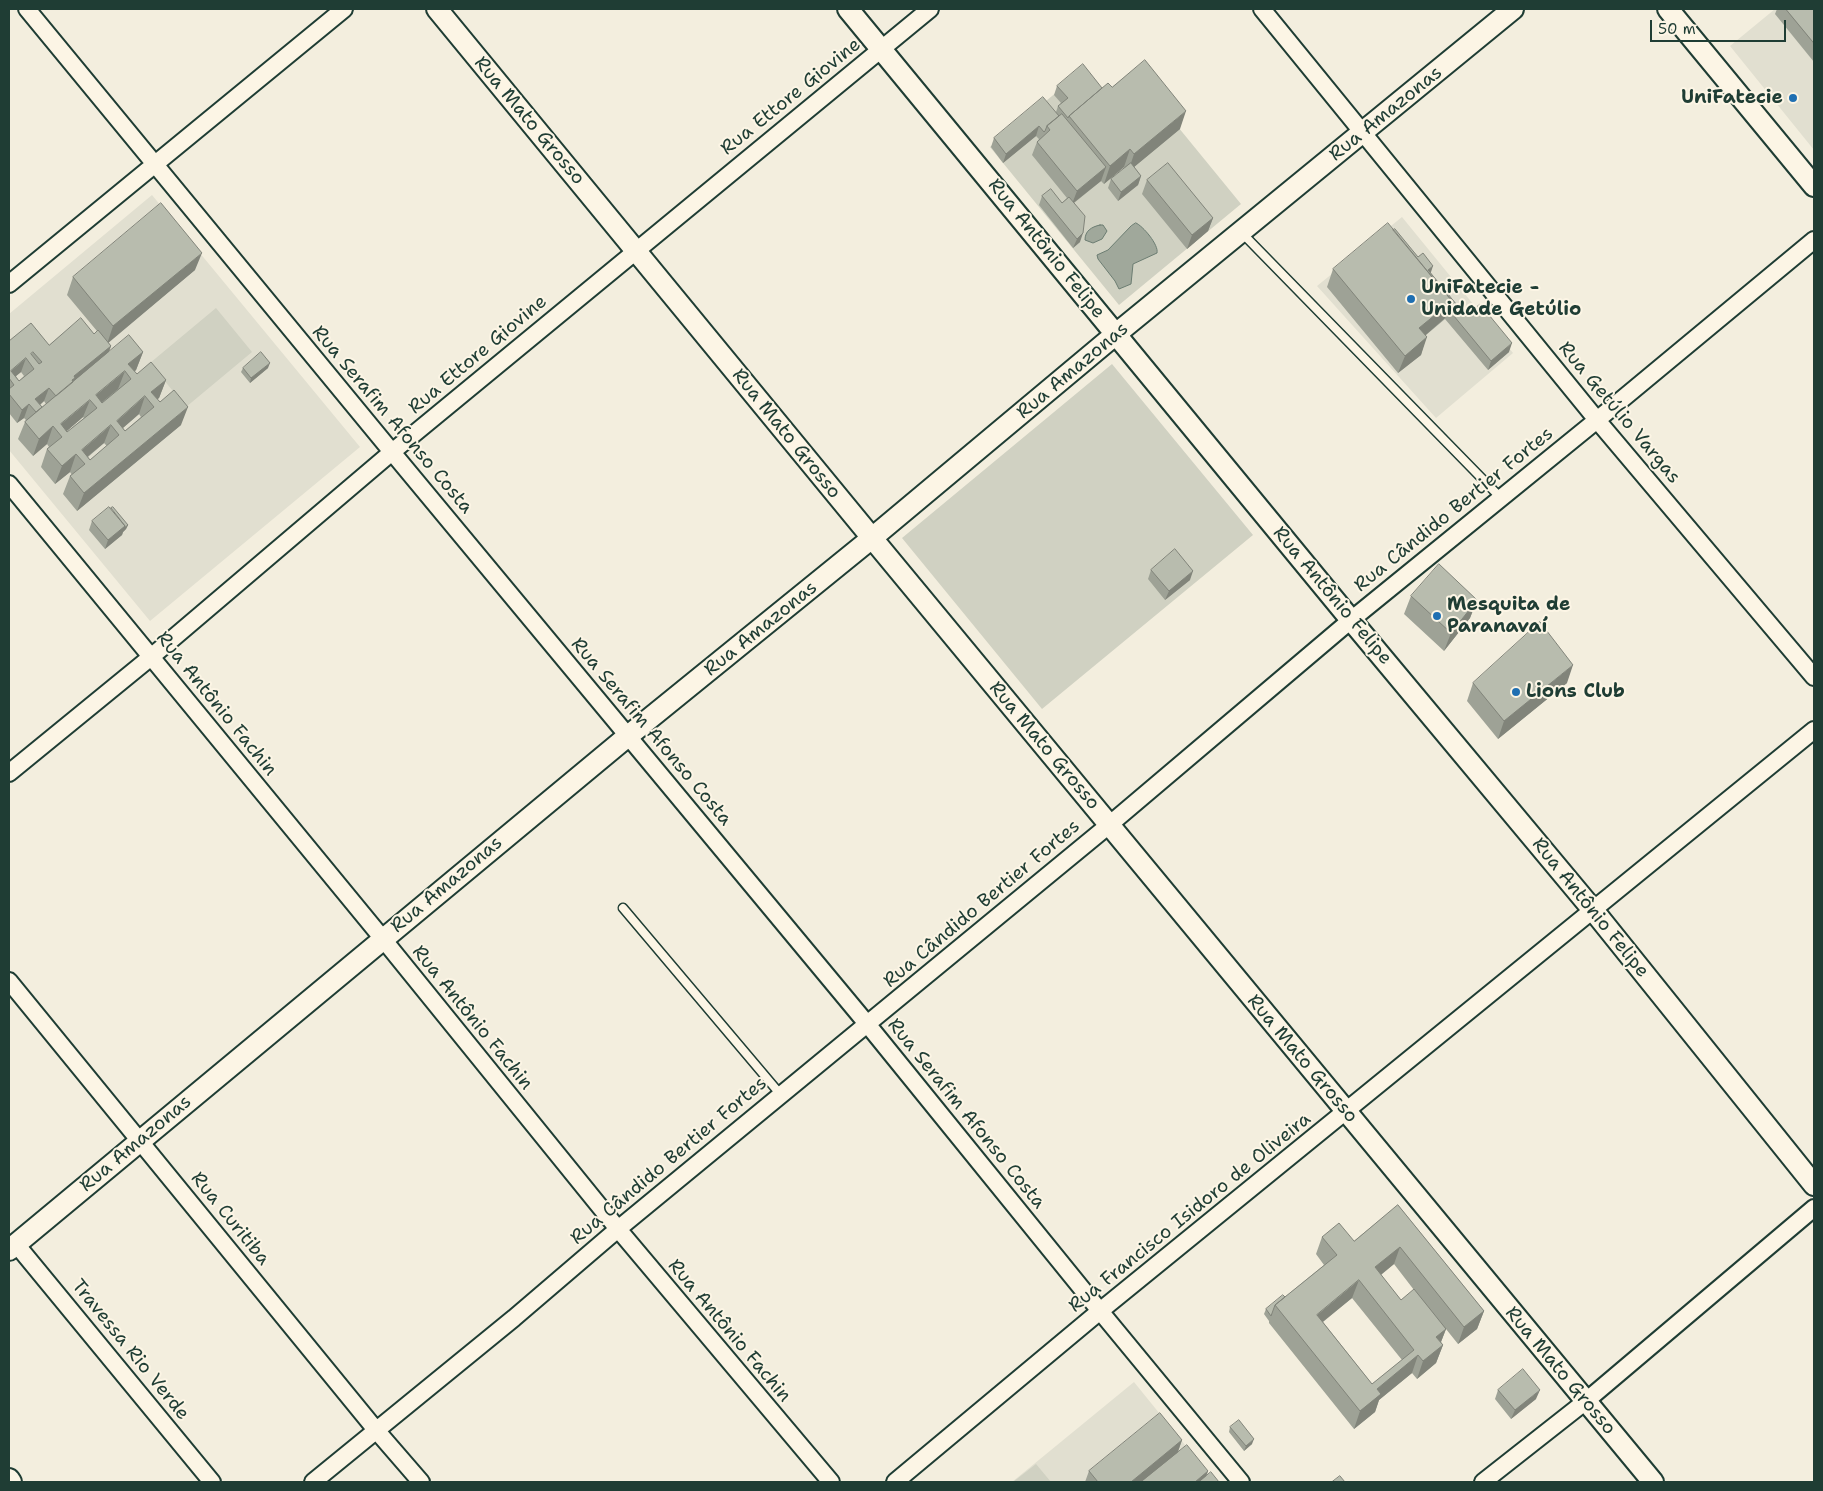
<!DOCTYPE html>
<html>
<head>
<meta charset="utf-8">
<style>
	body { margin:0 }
	#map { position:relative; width:1823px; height:1491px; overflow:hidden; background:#f3eede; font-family:"Shantell Sans",sans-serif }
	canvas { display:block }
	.frame { position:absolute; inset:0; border:10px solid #1f3d34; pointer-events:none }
	.scale { position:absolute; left:1650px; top:20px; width:136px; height:22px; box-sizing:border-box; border:2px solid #1f3d34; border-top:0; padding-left:6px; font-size:15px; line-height:18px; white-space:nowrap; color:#1f3d34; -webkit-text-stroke:4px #fcf5e5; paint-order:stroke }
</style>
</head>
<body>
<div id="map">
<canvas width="1823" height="1491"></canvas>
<div class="frame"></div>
<div class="scale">50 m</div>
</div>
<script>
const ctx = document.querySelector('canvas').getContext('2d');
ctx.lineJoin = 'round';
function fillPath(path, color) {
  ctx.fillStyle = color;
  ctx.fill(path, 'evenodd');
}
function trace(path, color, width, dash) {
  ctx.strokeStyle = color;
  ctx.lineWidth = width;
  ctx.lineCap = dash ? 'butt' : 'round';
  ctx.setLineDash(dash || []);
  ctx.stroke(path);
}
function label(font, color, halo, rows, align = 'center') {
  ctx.font = font + ' "Shantell Sans",sans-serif';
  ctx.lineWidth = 4;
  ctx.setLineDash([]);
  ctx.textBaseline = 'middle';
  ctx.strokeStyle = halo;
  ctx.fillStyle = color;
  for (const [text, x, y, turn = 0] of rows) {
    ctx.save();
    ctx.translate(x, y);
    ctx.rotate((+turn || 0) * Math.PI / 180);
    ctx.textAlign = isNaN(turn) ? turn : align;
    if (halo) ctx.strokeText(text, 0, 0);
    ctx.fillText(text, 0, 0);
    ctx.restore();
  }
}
fillPath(new Path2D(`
	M1775,9H1814V150L1730,46Z
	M152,195L360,447L150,621L9,450V314Z
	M1402,217L1513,353L1436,418L1317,286Z
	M1134,1382L1215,1482H1012Z`), '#e1dfd0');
fillPath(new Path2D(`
	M1080,73L1106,105L1138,78L1241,204L1119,305L990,147Z
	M216,308L252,352L186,407L150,363Z
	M1112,364L1253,535L1042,709L902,538Z
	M1036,1464L1051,1482H1013Z`), '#d0d1c2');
const water = new Path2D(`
	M1136,223C1143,226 1159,245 1157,253L1133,264L1131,284L1119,289L1115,281L1098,259L1097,255L1108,250L1131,226Z
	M1100,225H1103L1107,231L1102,239L1093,243L1085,240C1085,231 1091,227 1100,225Z`);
fillPath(water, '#a0a89b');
trace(water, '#6c7d72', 1);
const service = new Path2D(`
	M1241,232L1501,498
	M623,908L781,1095`);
const minor = new Path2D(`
	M27,9L392,452L868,1025L1100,1311L1241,1482
	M1262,9L1597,420L1814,677
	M9,284L344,9
	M9,484L383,939L618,1229L831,1482
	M9,773L151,657L392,452L930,9
	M9,981L376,1430L421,1482
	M16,1244L212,1482
	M313,1482L514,1318L618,1229L1109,825L1351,620L1597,420L1814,240
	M895,1482L1100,1311L1814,730
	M1483,1482L1586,1401L1814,1208`);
const tertiary = new Path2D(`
	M437,9L872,538L1653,1482
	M848,9L1351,620L1593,910L1814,1185
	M1668,9L1814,186
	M9,1250L628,736L872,538L1116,334L1513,9
	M9,1479L11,1482`);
trace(service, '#1f3d34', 11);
trace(minor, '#1f3d34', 20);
trace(tertiary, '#1f3d34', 24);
trace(service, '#fcf5e5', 8);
trace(minor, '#fcf5e5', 16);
trace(tertiary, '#fcf5e5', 20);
fillPath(new Path2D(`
	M1777,9H1814V62L1775,14Z
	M1057,86L1102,88L1112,87L1180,129L1134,167L1141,176L1138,185L1118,201L1108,188L1111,179L1125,168L1124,167L1104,184L1101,181L1074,203L1080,242L1073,248L1039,205L1042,196L1062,203L1067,198L1032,155L1037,142L1039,139L1036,136L1003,163L991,147L994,138L1056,112L1058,106L1061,103L1054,95Z
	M1147,180L1213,218L1208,231L1187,249L1142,194Z
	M1333,269L1431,273L1466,316L1509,352L1488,370L1445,319L1426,335L1421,355L1398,373L1327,287Z
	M195,270L108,342L111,346L109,352H143L136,370L134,372L137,374L166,380L159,398L157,399L181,425L77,511L63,494L70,476L72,475L70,472L55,484L41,467L47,449L49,447L47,444L33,456L18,439L25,422L26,420L24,418L17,423L9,413V341L49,345L94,334L97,331L67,295L73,277ZM21,372L24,376L19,381L16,376ZM44,401L46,404L42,407L40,405ZM139,414L141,417L125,431L123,428ZM83,417L84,418L67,432V431ZM104,443L107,446L90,460L88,457Z
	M243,368H268L250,383L241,372Z
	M92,521L128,525L126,529L123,532L122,535L105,549L89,530Z
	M1151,570L1190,580L1165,600L1148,579Z
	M1411,596L1477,600L1470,618L1444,651L1404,614Z
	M1473,683H1567L1498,739L1467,701Z
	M1398,1205L1484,1311L1477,1329L1458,1344L1446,1329L1441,1342L1443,1345L1436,1363L1417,1379L1412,1373L1379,1400L1375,1412L1354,1429L1269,1323V1321L1264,1314L1266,1309L1285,1297L1324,1265L1316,1254L1322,1237L1354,1241ZM1394,1264L1414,1290L1401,1300L1381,1275ZM1352,1298L1402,1360L1372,1384L1323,1322Z
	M1498,1390L1536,1399L1511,1419L1495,1399Z
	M1230,1427L1252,1444L1244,1451L1229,1432Z
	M1182,1440L1178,1452L1208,1471L1206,1476L1219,1482H1085L1089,1471Z`), '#9ea296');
fillPath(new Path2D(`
	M1186,111L1180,129L1128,172L1134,154Z
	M1039,126L1036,136L1003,163L1006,154Z
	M1130,149L1124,167L1104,184L1110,166Z
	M1106,167L1101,181L1072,204L1077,191Z
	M1141,176L1138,185L1118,201L1121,192Z
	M1213,218L1208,231L1187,249L1192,235Z
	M1083,233L1080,242L1073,248L1077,239Z
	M202,253L195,270L107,344L113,326Z
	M1433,266L1430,275L1428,270Z
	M1452,301L1445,318L1413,346L1419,328Z
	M1427,337L1421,355L1398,373L1405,356Z
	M1512,343L1509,352L1488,370L1491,361Z
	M111,346L106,359L73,387L72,380L74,376Z
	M143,352L136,370L129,376L128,364Z
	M26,358L21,372L11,380V371Z
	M270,363L268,368L250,383L251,378Z
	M125,371L118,389L96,407V395Z
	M166,380L159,398L151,404V392Z
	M49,388L44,401L34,410L35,399Z
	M145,396L139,414L117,433V421Z
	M90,400L83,417L61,436V424Z
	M29,404L24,418L17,423L22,410Z
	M188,407L181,425L77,511L84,493Z
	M111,425L104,443L82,461V450Z
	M53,426L47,444L33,456L39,439Z
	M76,454L70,472L55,484L62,466Z
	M128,525L126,529L123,532L122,535L105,549L108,540L125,526Z
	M1193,571L1190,580L1165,600L1169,591Z
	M1477,600L1470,618L1444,651L1451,633Z
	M1573,665L1567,683L1498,739L1504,721Z
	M1400,1247L1394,1264L1368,1285L1375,1267Z
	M1359,1280L1352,1298L1310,1332L1317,1315Z
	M1484,1311L1477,1329L1458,1344L1464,1327Z
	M1446,1329L1439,1347L1436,1337Z
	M1443,1345L1436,1363L1417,1379L1423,1361Z
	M1418,1355L1412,1373L1379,1400L1375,1412L1354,1429L1360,1411L1377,1389Z
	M1540,1390L1536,1399L1511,1419L1515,1410Z
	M1254,1439L1252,1444L1244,1451L1246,1446Z
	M1182,1440L1177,1454L1143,1482H1131Z
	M1208,1471L1204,1482H1195Z`), '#81847a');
const building = new Path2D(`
	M1786,9H1814V43Z
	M1145,60L1186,111L1134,154L1130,149L1110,166L1069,116L1108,83L1112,87Z
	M1083,64L1102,88L1069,116L1068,118L1058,106L1068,98L1057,86Z
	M1043,97L1059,116L1047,126L1045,131L1044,132L1039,126L1006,154L994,138Z
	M1062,114L1106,167L1077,191L1037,142L1050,130L1047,126Z
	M1131,163L1141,176L1121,192L1111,179Z
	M1168,163L1213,218L1192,235L1147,180Z
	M1051,189L1062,203L1069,197L1085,216L1083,233L1077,239L1042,196Z
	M161,203L202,253L113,326L73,277Z
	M1388,223L1452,301L1419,328L1427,337L1405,356L1333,269Z
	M1395,229L1418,257L1423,253L1433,266L1428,270L1466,316L1480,304L1512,343L1491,361L1449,310L1452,301L1393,230Z
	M81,318L94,334L98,330L111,346L74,376L75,378L72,380L73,382L56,396L49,388L35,399L42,407L36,412L29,404L22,410L9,394V389L14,385L9,378V341L31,323L49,345ZM33,352L42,362L39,364L31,354ZM26,358L34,369L19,381L11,371Z
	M129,335L143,352L128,364L137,374L151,362L166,380L151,392L160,402L174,390L188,407L84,493L70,476L85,464L76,454L62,466L47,449L62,437L53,426L39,439L25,422ZM125,371L131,379L102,403L96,395ZM145,396L154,407L125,431L117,421ZM90,400L97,408L67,432L61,424ZM111,425L119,435L90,460L82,450Z
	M261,352L270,363L251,378L243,368Z
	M109,507L125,526L108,540L92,521Z
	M113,507L128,525L124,528L125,526L111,508Z
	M1175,549L1193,571L1169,591L1151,570Z
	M1439,564L1477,600L1451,633L1411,596Z
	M1540,622L1573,665L1504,721L1473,683Z
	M1398,1205L1484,1311L1464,1327L1400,1247L1375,1267L1401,1300L1414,1289L1446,1329L1436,1337L1443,1345L1423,1361L1418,1355L1377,1389L1381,1394L1360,1411L1275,1305L1337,1255L1322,1237L1339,1223L1354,1241ZM1359,1280L1414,1350L1372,1384L1317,1315Z
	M1283,1295L1285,1297L1275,1305L1271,1316L1266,1309Z
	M1523,1369L1540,1390L1515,1410L1498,1390Z
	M1160,1413L1182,1440L1131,1482H1098L1089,1471Z
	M1239,1420L1254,1439L1246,1446L1230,1427Z
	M1187,1445L1208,1471L1195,1482H1141Z
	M1211,1472L1219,1482H1199Z
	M1340,1476L1345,1482H1332Z`);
fillPath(building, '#b8bcae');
trace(building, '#81847a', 1);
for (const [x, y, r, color] of [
	[1793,98,5,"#1f6fb2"],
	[1411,299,5,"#1f6fb2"],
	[1437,616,5,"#1f6fb2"],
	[1516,692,5,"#1f6fb2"]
]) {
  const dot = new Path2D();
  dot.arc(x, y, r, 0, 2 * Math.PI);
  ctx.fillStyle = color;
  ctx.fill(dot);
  trace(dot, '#fcf5e5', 2);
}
label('19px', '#1f3d34', '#fcf5e5', [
	["Rua Ettore Giovine",791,97,-39],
	["Rua Amazonas",1386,114,-39],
	["Rua Mato Grosso",529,121,50],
	["Rua Antônio Felipe",1046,249,51],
	["Rua Ettore Giovine",478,355,-40],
	["Rua Amazonas",1073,371,-40],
	["Rua Getúlio Vargas",1619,413,50],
	["Rua Serafim Afonso Costa",392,420,50],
	["Rua Mato Grosso",786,434,51],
	["Rua Cândido Bertier Fortes",1454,510,-39],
	["Rua Antônio Felipe",1332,596,50],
	["Rua Amazonas",761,629,-39],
	["Rua Antônio Fachin",216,704,51],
	["Rua Serafim Afonso Costa",651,732,50],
	["Rua Mato Grosso",1044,746,50],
	["Rua Amazonas",447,885,-40],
	["Rua Cândido Bertier Fortes",982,904,-40],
	["Rua Antônio Felipe",1590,908,51],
	["Rua Antônio Fachin",472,1018,51],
	["Rua Mato Grosso",1302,1059,50],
	["Rua Serafim Afonso Costa",966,1114,51],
	["Rua Amazonas",136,1144,-40],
	["Rua Cândido Bertier Fortes",669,1161,-40],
	["Rua Francisco Isidoro de Oliveira",1190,1213,-39],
	["Rua Curitiba",230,1219,51],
	["Rua Antônio Fachin",729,1331,50],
	["Travessa Rio Verde",130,1350,51],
	["Rua Mato Grosso",1560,1371,50]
]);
label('bold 19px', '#1f3d34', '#fcf5e5', [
	["UniFatecie",1783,98,"right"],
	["UniFatecie -",1421,288],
	["Unidade Getúlio",1421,310],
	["Mesquita de",1447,605],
	["Paranavaí",1447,627],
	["Lions Club",1526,692]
], 'left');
</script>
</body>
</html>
